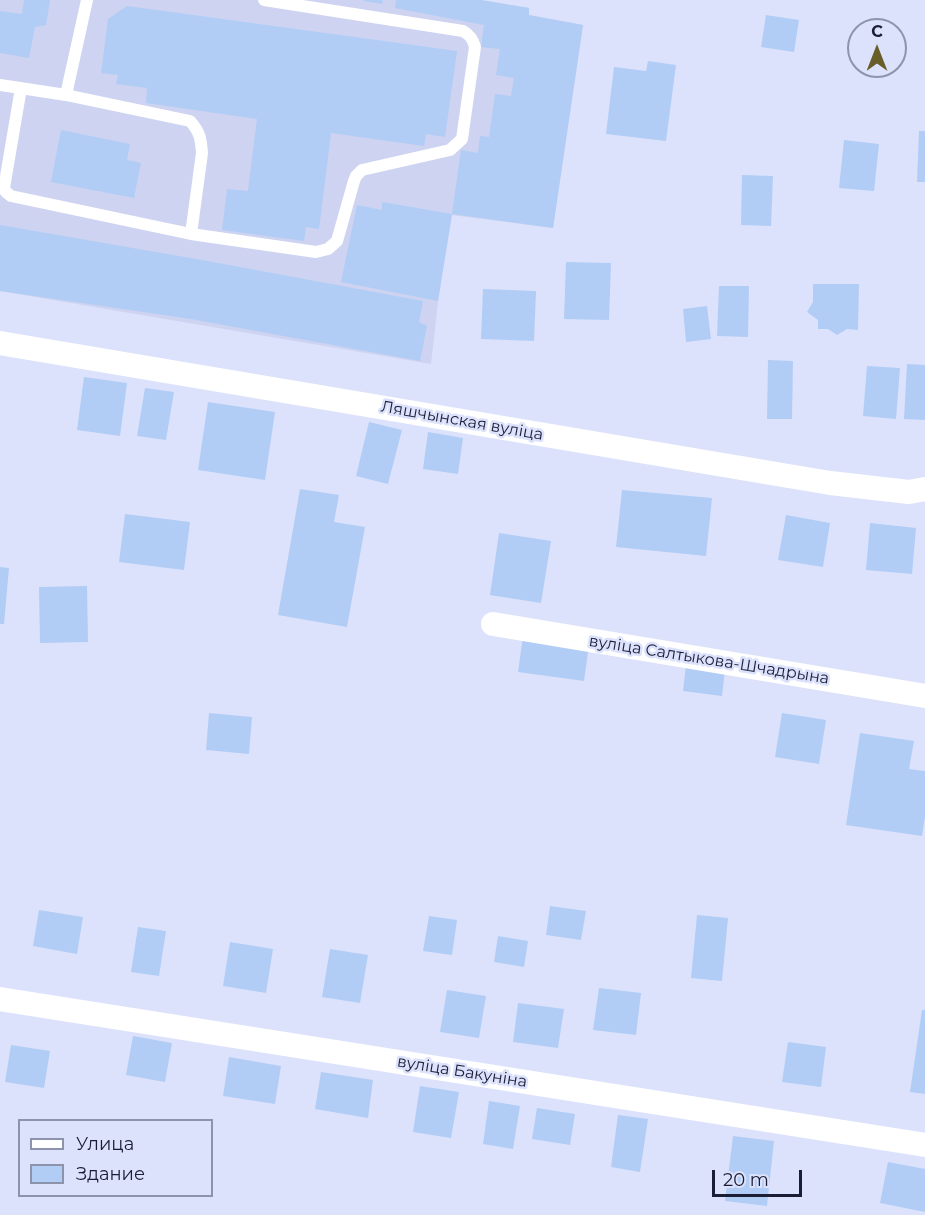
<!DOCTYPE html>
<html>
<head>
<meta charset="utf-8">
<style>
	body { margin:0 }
	#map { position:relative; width:925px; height:1215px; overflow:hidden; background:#dce2fc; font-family:Montserrat,sans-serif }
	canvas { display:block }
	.legend { position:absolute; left:18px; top:1119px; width:195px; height:78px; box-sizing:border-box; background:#dce2fc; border:2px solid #8e93ac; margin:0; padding:8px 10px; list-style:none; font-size:18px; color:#1a1d34 }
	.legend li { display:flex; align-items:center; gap:12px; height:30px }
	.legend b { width:30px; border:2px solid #8e93ac }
	.north { position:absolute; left:847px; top:18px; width:60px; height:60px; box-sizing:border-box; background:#dce2fc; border:2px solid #8e93ac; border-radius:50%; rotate:0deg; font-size:16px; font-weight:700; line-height:24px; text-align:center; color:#1a1d34 }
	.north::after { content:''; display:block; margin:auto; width:21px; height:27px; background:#695d2a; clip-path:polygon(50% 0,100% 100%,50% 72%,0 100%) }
	.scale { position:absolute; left:712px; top:1170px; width:90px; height:27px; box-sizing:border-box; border:3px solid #1a1d34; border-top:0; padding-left:8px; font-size:18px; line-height:21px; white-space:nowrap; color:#1a1d34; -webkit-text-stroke:4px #dce2fc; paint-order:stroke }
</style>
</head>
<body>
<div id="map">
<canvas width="925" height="1215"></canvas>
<ul class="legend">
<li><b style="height:8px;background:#fff"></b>Улица</li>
<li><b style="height:16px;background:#b1cdf5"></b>Здание</li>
</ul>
<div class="north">С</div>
<div class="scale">20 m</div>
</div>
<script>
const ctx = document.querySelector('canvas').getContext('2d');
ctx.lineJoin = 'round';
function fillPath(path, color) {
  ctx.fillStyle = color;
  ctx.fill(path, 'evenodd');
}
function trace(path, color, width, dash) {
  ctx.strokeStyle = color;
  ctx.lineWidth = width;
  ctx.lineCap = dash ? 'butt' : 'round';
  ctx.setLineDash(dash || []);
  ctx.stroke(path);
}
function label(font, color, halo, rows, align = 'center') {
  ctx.font = font + ' Montserrat,sans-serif';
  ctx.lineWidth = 5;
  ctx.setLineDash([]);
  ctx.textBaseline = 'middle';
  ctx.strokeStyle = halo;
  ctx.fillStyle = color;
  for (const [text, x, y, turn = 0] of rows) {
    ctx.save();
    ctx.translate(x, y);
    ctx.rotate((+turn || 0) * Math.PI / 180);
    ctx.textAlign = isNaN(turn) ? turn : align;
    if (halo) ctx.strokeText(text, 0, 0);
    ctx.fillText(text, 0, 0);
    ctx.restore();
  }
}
fillPath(new Path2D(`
	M0,0H481L529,8V15L583,25L553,228L452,215L438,301L431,364L0,291Z`), '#cdd3f0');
fillPath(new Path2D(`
	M24,0H50L46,25L35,27L29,58L0,53V11L22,14Z
	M364,0H383L382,4L364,1Z
	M396,0H481L529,8V15L583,25L553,228L452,214L461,150L478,153L480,136L489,137L495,94L511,96L514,78L496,75L500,49L481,47L484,25L395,8Z
	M127,6L457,51L445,137L426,134L424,146L331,133L319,229L306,227L304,241L222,230L227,189L248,191L257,119L146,103L147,88L116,84L118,75L101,73L108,19Z
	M766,15L799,20L794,52L761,47Z
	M648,61L676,65L666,141L606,134L614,67L646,71Z
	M61,130L130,144L127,160L141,163L134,198L51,182Z
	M919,131H925V182H917Z
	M844,140L879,144L874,191L839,188Z
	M742,175L773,176L771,226L741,225Z
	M382,202L452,214L438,301L341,282L357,205L382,210Z
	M0,225L202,260L423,301L419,322L427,326L420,361L191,319L0,291Z
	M566,262L611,263L609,320L564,319Z
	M813,284H859L858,330L847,329L837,335L828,329H818V320L807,312L813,302Z
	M719,286H749L748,337L717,336Z
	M483,289L536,291L534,341L481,339Z
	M707,306L711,339L686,342L683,309Z
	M768,360L793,361L792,419H767Z
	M907,364L925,365V420L904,419Z
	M867,366L900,368L896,419L863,416Z
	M84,377L127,383L120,436L77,430Z
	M145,388L174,392L166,440L137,436Z
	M208,402L275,412L265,480L198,470Z
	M369,422L402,430L388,484L356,476Z
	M428,432L463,438L458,474L423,469Z
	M300,489L339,495L334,522L365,527L347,627L278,615Z
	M622,490L712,498L706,556L616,547Z
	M125,514L190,522L184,570L119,562Z
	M786,515L830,523L823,567L778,560Z
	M870,523L916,528L912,574L866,570Z
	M499,533L551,541L541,603L490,595Z
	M0,567L9,568L4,624H0Z
	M87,586L88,642L40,643L39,587Z
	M523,636L589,645L584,681L518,672Z
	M686,665L725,670L722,696L683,691Z
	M209,713L252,717L249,754L206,750Z
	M782,713L826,720L819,764L775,757Z
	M860,733L914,741L909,769L925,771V817L922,836L846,825Z
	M550,906L586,911L581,940L546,935Z
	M39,910L83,917L77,954L33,946Z
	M697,915L728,918L722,981L691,978Z
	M429,916L457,920L452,955L423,951Z
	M138,927L166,931L159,976L131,972Z
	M498,936L528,941L524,967L494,962Z
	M230,942L273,949L266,993L223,986Z
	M330,949L368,955L360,1003L322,997Z
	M599,988L641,993L636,1035L593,1030Z
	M447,990L486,996L479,1038L440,1032Z
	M518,1003L564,1009L558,1048L513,1042Z
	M922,1010H925V1094L910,1092Z
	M133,1036L172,1043L165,1082L126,1075Z
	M788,1042L826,1047L821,1087L782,1082Z
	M11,1045L50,1051L44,1088L5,1082Z
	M229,1057L281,1066L275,1104L223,1096Z
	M321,1072L373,1080L368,1118L315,1109Z
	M420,1086L459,1092L451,1138L413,1132Z
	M489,1101L520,1106L513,1149L483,1144Z
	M537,1108L575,1114L570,1145L532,1139Z
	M618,1115L648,1119L640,1172L611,1167Z
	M733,1136L774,1141L767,1206L725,1201Z
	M888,1162L925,1169V1212L880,1203Z`), '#b1cdf5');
trace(new Path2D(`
	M0,85L66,95L190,121C200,132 201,139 202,153L191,234L316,252L328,249L337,241L354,181L356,176L362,170L450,150L462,139L475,47C473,39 470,35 463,31L264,0
	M21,88L4,188L6,192L11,196L191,234
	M66,95L87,0`), '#fff', 12);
trace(new Path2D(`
	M0,343L830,483L909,492L925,489
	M493,624L925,696
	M0,999L925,1145`), '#fff', 24);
label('16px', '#1a1d34', '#dce2fc', [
	["Ляшчынская вуліца",462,421,10],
	["вуліца Салтыкова-Шчадрына",709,660,9],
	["вуліца Бакуніна",462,1072,9]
]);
</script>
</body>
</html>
